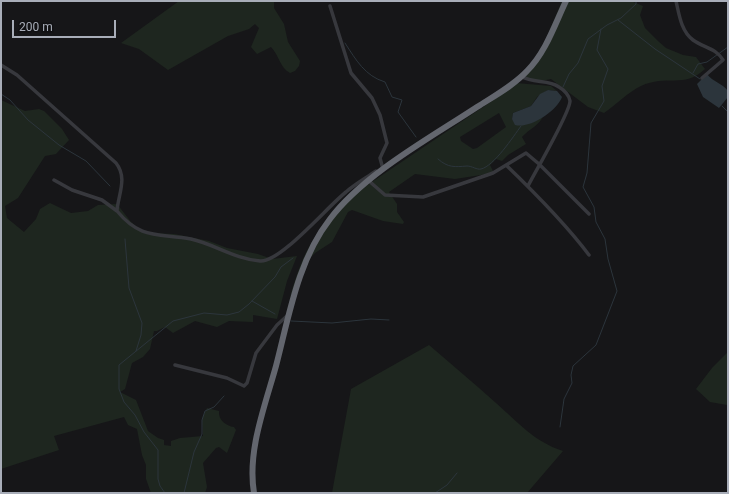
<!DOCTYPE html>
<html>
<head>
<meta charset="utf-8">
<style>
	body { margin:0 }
	#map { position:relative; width:729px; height:494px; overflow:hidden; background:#161618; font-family:Roboto,sans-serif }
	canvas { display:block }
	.frame { position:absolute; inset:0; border:2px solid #a8adb8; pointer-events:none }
	.scale { position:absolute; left:12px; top:20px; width:104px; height:18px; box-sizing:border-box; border:2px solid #a8adb8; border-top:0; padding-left:5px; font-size:12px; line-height:14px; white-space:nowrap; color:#a8adb8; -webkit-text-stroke:3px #111113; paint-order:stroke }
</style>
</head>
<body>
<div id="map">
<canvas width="729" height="494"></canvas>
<div class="frame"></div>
<div class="scale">200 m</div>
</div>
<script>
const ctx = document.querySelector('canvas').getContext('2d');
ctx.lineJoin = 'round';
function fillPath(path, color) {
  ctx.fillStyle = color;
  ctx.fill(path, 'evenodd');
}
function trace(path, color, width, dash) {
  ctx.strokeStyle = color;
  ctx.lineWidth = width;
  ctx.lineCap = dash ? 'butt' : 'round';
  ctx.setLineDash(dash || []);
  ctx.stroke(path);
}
fillPath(new Path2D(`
	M179,1H274V8L284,24L288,42L300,61L299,66L295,71L290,73C280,68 279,55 271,47L257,54L251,47L259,28L255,24L249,29L228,36L168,70L139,49L121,43Z
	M562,1H631L643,6L640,15L645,28L658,41L666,48L683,55L696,57L705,69C684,89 666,74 641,86C628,92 616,105 604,113L588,107L551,79L541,81L526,80V72L539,55Z
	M516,83L551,86L557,91L548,90L537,97L531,106L513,113L512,119L531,123L543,116C540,125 529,129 522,137L526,144L508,155L502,161L496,159L490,165L494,173L455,179L415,174L389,192L397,204V212L404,222L403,224L383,221L352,210L348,212L332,242L315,253L311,257L290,297C303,251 317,225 354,194L495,99ZM499,113L506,127L477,148L473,149L461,141L460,137Z
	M1,100L25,111L39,109L44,111L62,129L69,140L56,154L45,156L18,198L5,206L7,218L24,232L36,219L40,209L50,203L71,213L88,211L98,205L117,204L131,222L141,230L151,233L174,234L209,241L227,248L258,254L272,259L297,256L287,281L277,319L253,315V322L229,321L217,327L195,321L173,333L165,327L157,331H154L150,349L143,357L132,363L125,389L120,392L136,400L148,431L158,438L164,440V445L171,446V441L180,438L203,436L202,418L207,408L219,411C218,420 226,426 234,427L236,430L227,453L219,447L216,448L203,463L207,487L205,493H151L146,479V465L142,455L137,429L128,425L124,417L54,436L59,450L1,469Z
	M429,345C451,364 474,383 496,403C519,423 533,441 563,451L527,493H332L351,389Z
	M728,352V405H727L710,402L696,389L712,368Z`), '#1e261f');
fillPath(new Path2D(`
	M707,74C713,82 722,83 728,91V97L719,108L703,97L697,84Z
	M548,90L557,91L562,97C557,111 530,129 515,125L512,119L513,113L531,106L540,94Z`), '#2c353c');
trace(new Path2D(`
	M618,20L655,49L700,79
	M345,43C356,60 365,76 385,82L392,97L402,100L398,112L416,137
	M693,73L698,64L707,62L728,47
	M563,87L569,74L578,63L588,39L607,25L621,18L636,4V1
	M1,94L10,100L28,120L59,145L86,161L110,186
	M722,106L728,112
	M438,159C448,168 455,167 467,166C472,166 477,170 481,169C494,166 513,137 521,126
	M125,239L129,288L142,323L141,335L136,351
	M252,301L275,314
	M291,321L332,323L371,319L389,320
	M560,427L564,399L572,383L571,375L573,366L596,345L617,291L608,259L605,239L596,222L594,207L583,187L587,173L591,123L604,101L602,86L608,69L597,50L601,29
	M165,493L160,486L158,479V450L144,432L135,415L124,402L119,389V365L173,321L204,313L227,315L239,312L249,304L275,277L281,267L293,258
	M184,493L194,452L202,434V420L205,411L214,407L224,396
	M435,493L447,485L457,473`), '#2c353c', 1);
trace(new Path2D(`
	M676,1C679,14 681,31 693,40C704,48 716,48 723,60L702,78
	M330,6L351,73L372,98L380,115L387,143L380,158L383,169
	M1,65L17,75L116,163C128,178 118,195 117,211C141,240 158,233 191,239C214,244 235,259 260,261C280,263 328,206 346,192C355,184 366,178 376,171L378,173
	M521,76C533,84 548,79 559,87C564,90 569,95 570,101C570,113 535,172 528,186
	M506,165C535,193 565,223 589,255
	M54,180L72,190L102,200L117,211
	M369,181L385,195L423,197L493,173L526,153L539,164L589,214
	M175,365L227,378L244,386L247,383L256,353L277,325L288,315`), '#37383d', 3.5);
trace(new Path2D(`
	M254,493C247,451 265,406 276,366C289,316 298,260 330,219C364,174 430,138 477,107C494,96 513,86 527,71C546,52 555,24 566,1`), '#63666e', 6);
</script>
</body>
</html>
